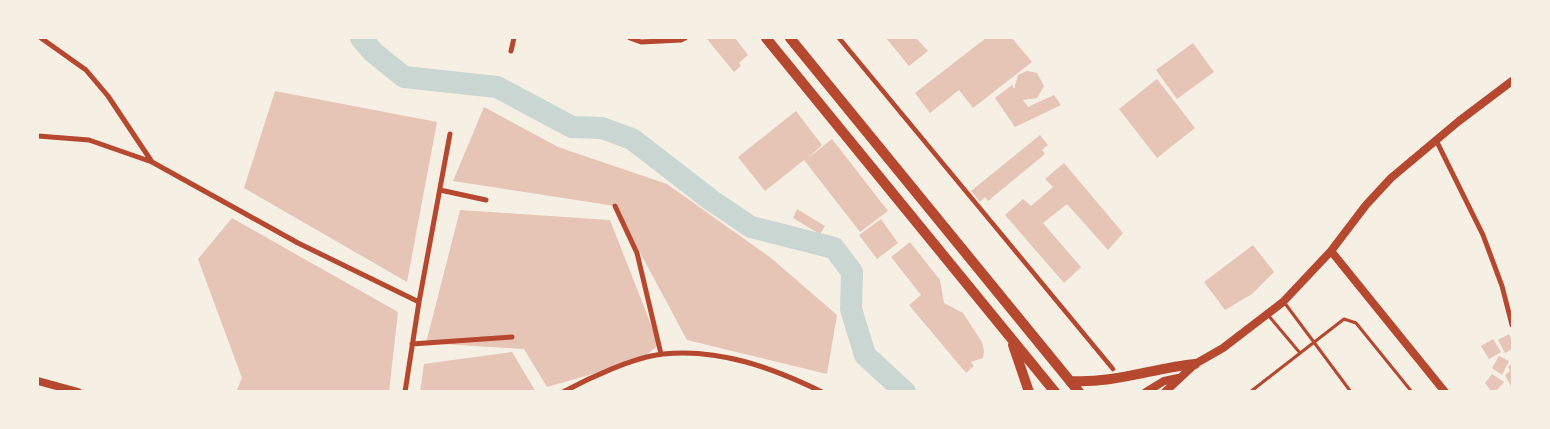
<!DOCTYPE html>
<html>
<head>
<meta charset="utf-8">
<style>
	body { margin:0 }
	#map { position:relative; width:1550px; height:429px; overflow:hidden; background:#f6efe4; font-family:Roboto,sans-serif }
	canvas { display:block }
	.frame { position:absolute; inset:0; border:39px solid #f6efe4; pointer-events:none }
</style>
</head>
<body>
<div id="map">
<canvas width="1550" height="429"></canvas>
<div class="frame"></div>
</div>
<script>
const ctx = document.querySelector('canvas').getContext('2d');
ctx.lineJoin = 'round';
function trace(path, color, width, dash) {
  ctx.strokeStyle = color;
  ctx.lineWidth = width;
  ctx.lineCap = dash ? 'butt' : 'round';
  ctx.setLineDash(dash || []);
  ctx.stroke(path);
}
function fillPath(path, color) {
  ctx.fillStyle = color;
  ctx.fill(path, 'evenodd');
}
trace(new Path2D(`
	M361,38L373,52L404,77L497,87L572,127L602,128L632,139L711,200L751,227L834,248L852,272L851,309L865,355L905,392`), '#c9d6d2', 22);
fillPath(new Path2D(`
	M706,38H735L748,55L739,63L741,66L734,72Z
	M886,38H916L928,51L909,66Z
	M986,38H1012L1032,62L973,108L959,90L930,113L915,93Z
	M1193,43L1214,72L1177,99L1156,70Z
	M1027,71L1037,73L1044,86L1037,98L1023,100L1028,107L1054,95L1061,105L1015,127L995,98L1012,85L1014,89L1018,75Z
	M1157,79L1195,128L1157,158L1119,109Z
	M275,91L437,122L407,282L244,188Z
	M484,107L558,147L667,184L771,258L837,315L827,374L687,340L615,206L453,181Z
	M796,111L822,145L807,159L832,139L888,211L860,232L804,160L765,191L738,157Z
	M1040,135L1048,145L1042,150L1045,154L988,201L985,197L980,202L971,191Z
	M1064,163L1123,233L1108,250L1067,204L1043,223L1081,267L1064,283L1005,215L1023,199L1031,206L1053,187L1045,179Z
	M797,209L825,226L820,234L793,218Z
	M460,210L610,220L659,345L638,361L547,387L524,349L426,343Z
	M232,218L398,312L389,392H236L242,378L198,259Z
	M881,219L898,243L877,259L859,235Z
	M910,242L940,280L944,303L963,313L982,342L984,351L983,358L971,362L974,366L966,373L909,305L921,295L891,257Z
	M1253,245L1274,272L1252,294L1225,310L1204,282Z
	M1509,334L1512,341V349L1505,353L1498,340Z
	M1493,339L1501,352L1489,359L1481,346Z
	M512,352L536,392H420L424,364Z
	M1499,356L1509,361L1502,375L1492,368Z
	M1512,364V388L1505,375L1510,371L1508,367Z
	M1492,374L1504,382L1495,392H1492L1485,383Z`), '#e6c5b7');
trace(new Path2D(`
	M1284,302L1351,392
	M1268,315L1300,353
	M1250,392L1344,319L1356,323L1412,392`), '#b5482f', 3);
trace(new Path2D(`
	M839,38L1113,369`), '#b5482f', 4.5);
trace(new Path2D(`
	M41,38L86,70L108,96L152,162
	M630,38L641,42L681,40L685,38
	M511,51L514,38
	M38,136L89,140L152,162L298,243L419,302
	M1436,140L1483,235L1502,286L1512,325
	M440,190L486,200
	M615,206L637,253L661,354
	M412,344L512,337
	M405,392L419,302L450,134
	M563,392C589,378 634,357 663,354C719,348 773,368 822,392`), '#b5482f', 5);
trace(new Path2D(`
	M1331,251L1445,392
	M38,381L78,392
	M1146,392L1164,381L1178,378
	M1165,392L1195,364L1223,348L1283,302L1331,251L1366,205L1391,178L1459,121L1512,81`), '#b5482f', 8);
trace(new Path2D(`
	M766,38L1055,392
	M790,38L1079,392
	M1013,345L1029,392
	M1070,381C1112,384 1154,368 1195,364`), '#b5482f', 10);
</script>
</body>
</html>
